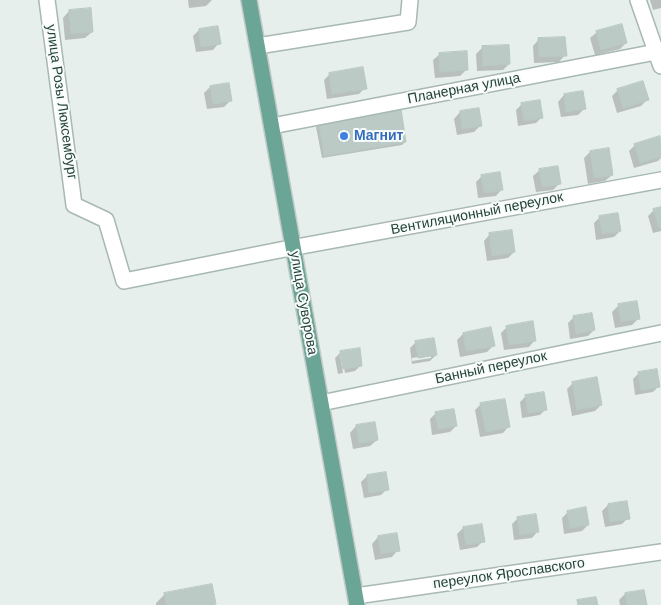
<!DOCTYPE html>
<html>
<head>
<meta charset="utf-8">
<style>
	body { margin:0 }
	canvas { display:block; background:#e6efeb }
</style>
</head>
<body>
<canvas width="661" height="605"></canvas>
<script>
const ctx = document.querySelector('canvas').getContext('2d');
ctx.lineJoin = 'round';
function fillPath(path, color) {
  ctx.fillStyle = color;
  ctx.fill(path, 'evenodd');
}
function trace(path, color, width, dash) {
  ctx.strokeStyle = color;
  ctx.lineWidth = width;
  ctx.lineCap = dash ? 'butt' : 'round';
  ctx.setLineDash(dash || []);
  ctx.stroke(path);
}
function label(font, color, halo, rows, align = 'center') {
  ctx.font = font + ' "DM Sans",sans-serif';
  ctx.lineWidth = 4;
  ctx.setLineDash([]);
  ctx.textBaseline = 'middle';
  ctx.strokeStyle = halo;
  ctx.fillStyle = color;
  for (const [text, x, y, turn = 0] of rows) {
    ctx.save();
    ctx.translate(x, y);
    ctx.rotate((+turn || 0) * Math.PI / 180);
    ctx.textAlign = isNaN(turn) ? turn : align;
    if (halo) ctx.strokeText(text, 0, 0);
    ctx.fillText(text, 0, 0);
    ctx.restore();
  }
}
fillPath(new Path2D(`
	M188,0H212L206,6L189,8Z
	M650,0H661V8L653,10Z
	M69,11L92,32L85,38L65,40L63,18Z
	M199,30L219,43L213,50L196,52L193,36Z
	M597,32L626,43L620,49L595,55L590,38Z
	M539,39L565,55L559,62L534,63L533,46Z
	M482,48L509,64L503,70L477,71L476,54Z
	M440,54L466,70L460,76L435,78L433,60Z
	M330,74L365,88L359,94L327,99L324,80Z
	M210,87L230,101L224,107L207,109L204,93Z
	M618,90L647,100L641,106L617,113L612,96Z
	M564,95L584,109L578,115L561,117L558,102Z
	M522,104L542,117L536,123L518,126L516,110Z
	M460,112L480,126L474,132L457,135L454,119Z
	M319,124L405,142L402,145L322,158L316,127Z
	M659,138L661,158L658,161L634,168L629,151L635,145Z
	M590,152L612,175L605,181L588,184L584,158Z
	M540,170L560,183L553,190L536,192L533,176Z
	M482,176L502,189L496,196L478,198L476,182Z
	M661,208V231L653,233L648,216L654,210Z
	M600,217L620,231L614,237L596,240L594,223Z
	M490,234L514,252L508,258L487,261L484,241Z
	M618,306L638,319L632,325L615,328L612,312Z
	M574,317L594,330L588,336L570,339L568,323Z
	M507,327L535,340L529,347L504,350L501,333Z
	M463,334L493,346L487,352L460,357L457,340Z
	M416,342L436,355L430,361L412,364L410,348ZM431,355V358L412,361V358Z
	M341,352L361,365L355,371L345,373L342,355H340L343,373L338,374L335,358Z
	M639,373L659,386L653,392L635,395L633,379Z
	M573,383L601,405L595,411L572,416L567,389Z
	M526,396L546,409L540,415L522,418L520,402Z
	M481,404L509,426L503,433L480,437L475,410Z
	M436,413L456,426L450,432L432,435L430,419Z
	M356,426L377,440L370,446L353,449L350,433Z
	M367,476L387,489L381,495L364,498L361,482Z
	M608,505L628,518L622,524L605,527L602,511Z
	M568,512L588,525L582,531L564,534L562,518Z
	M518,518L538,531L532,538L514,540L512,524Z
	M463,528L483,541L477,547L460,550L457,534Z
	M396,534L398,550L392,557L375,560L372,544L378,537Z
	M165,594L214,603L213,605H156V603Z
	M625,594L645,605H620L619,600Z`), '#0003');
const building = new Path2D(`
	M91,8L93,32L71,34L69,10Z
	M622,24L627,43L601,50L596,31Z
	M218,26L221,44L201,47L199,29Z
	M565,37L567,56L539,57L538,38Z
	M509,45L510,64L483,66L482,46Z
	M467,51L468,70L440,72L439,53Z
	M363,67L367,89L332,94L329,73Z
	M643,81L649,100L623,108L617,89Z
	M229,83L232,101L213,104L210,86Z
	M583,91L586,109L566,112L564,94Z
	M540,100L543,118L524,121L521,103Z
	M479,108L482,126L462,129L460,111Z
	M401,109L406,142L324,156L319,123Z
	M660,136L661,157L640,163L634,144Z
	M609,148L613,175L594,178L590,151Z
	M558,166L561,184L542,187L539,169Z
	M500,172L503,190L484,193L481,175Z
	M661,207V227L659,228L653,209Z
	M618,213L621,231L602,234L599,216Z
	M512,230L515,252L492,256L489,233Z
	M637,301L640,319L621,322L618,304Z
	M592,313L595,330L576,334L573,316Z
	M533,321L536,341L509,345L506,326Z
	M491,327L495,346L466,351L463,333Z
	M434,338L437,355L418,358L415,341Z
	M360,348L362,366L343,369L340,351Z
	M657,369L660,387L641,390L638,372Z
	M597,377L602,405L577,410L572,382Z
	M544,392L547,410L528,413L525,395Z
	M505,399L510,427L486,432L480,403Z
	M454,409L457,426L438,429L435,412Z
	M375,422L378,440L359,443L356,425Z
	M386,472L389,490L369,493L367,475Z
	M627,501L630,519L610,522L608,504Z
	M586,507L589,525L570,528L567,511Z
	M536,514L539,532L520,535L517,517Z
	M482,524L485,542L466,545L463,527Z
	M397,533L400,551L381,554L378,536Z
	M212,584L216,604L211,605H166L164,593Z
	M644,590L647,605H627L625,593Z
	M596,597L598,605H578L577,600Z`);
fillPath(building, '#bbcac4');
trace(building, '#b8c9c2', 1);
const minor = new Path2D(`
	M47,0L74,205L106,220L124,281L280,250L661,180
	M638,0L661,66
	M264,45L408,22L410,0
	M272,126L656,52
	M321,403L661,333
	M356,596L661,552`);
const primary = new Path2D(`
	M249,0L357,605`);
trace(minor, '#a8b8b2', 18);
trace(primary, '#c2cac8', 18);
trace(minor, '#fff', 15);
trace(primary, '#6aa596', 15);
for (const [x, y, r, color] of [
	[344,136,5,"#3f7fe0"]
]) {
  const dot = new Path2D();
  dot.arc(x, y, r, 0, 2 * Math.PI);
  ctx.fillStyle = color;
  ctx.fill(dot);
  trace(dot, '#f7fbf9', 2);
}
label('14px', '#24423a', '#f7fbf9', [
	["Планерная улица",464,89,-11],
	["улица Розы Люксембург",61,102,82],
	["Вентиляционный переулок",477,214,-11],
	["улица Суворова",303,303,80],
	["Банный переулок",491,368,-12],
	["переулок Ярославского",509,574,-8]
]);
label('bold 14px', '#366cbe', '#f7fbf9', [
	["Магнит",354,136]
], 'left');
</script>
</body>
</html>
